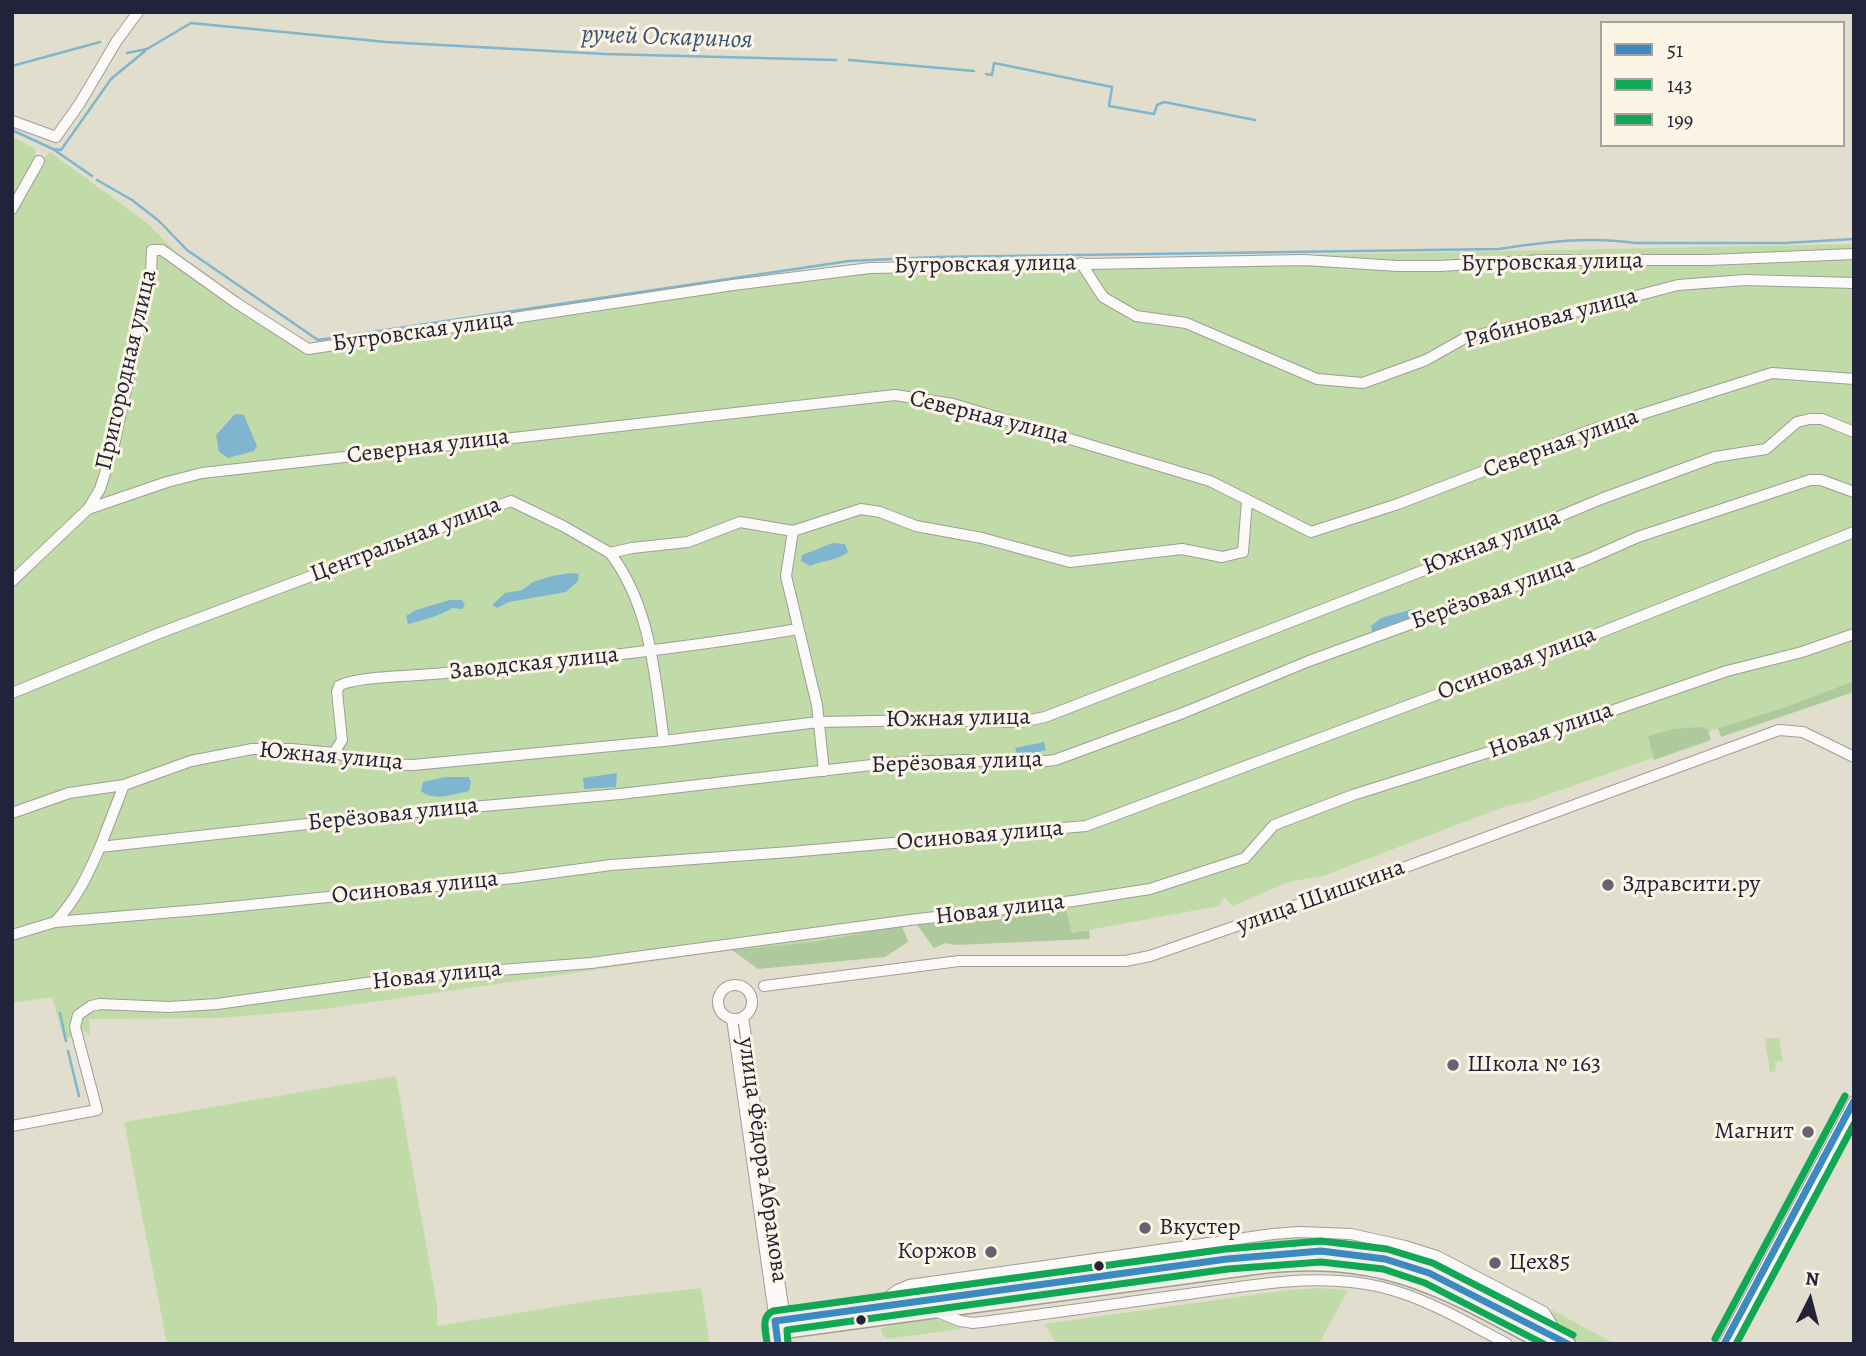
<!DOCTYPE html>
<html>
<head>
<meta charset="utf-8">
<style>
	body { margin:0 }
	#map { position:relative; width:1866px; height:1356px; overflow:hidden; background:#e2decd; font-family:Alegreya,serif }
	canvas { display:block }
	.frame { position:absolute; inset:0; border:14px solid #22223b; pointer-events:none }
	.legend { position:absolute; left:1600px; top:21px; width:245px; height:126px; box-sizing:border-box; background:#fcf5e5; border:2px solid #a5a1a1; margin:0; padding:9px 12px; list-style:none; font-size:21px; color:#22223b }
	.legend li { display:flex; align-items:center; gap:14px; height:35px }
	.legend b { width:35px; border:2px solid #a5a1a1 }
	.north { position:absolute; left:1775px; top:1265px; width:70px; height:70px; -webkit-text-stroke:5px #fcf5e5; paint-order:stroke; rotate:6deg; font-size:19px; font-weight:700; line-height:28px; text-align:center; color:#22223b }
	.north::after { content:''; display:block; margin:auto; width:24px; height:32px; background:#22223b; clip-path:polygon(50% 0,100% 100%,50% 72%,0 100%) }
</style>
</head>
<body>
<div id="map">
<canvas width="1866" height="1356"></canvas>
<div class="frame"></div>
<ul class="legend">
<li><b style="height:9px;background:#3d8ac2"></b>51</li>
<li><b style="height:9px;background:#10a855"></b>143</li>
<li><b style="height:9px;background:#10a855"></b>199</li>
</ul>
<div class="north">N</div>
</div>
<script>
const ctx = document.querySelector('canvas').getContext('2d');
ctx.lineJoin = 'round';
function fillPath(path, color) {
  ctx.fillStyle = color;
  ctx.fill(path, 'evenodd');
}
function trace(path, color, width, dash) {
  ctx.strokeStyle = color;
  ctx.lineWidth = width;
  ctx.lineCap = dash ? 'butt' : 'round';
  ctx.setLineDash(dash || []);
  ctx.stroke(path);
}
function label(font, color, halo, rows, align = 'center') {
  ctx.font = font + ' Alegreya,serif';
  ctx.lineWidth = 6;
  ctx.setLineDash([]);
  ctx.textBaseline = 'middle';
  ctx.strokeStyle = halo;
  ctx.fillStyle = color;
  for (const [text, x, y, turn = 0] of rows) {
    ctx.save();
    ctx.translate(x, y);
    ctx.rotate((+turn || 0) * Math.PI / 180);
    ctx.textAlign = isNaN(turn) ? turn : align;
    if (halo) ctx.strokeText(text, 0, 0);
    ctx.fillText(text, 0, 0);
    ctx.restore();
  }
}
fillPath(new Path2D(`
	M12,136L35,149L36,159L41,162L50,152L146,222L181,257L309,346L852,264L1854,244V681L1780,709L1712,730L1661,755L1527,802L1506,806L1323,876L1292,881L1232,906L1224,897L1219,906L1072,933L1065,910L902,926L812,942L732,950L324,1009L219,1018L89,1019L90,1035L73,1025L72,1036L64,1040L52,997L12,1003Z
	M1779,1037L1783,1061L1775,1062L1776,1071L1770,1072L1765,1039Z
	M396,1076L437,1305V1326L603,1299L701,1288L710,1344H167L124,1122Z
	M1299,1237C1345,1238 1390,1242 1433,1258C1469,1273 1505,1295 1539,1313L1548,1325L1546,1327C1494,1299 1444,1268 1387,1254C1312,1235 1233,1253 1159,1263L1158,1255Z
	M1084,1265L1085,1269L1062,1277L902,1297L901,1295L907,1289Z
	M1319,1288L1348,1290L1319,1344H1057L1044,1324L1288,1290Z
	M1552,1310L1615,1344C1585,1344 1559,1346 1552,1310Z
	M934,1318L960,1327V1329L887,1339L882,1334L881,1328L905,1321Z`), '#c1dba8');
fillPath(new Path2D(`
	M1854,681V692L1721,737L1718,728L1780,709Z
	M1701,727L1708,730L1711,740L1654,760L1648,736L1674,729Z
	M1066,910L1072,933L1089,930L1090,939L955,945L946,943L934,948L917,925Z
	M902,926L908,942L885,957L758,969L732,950L812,942Z`), '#aeca9d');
fillPath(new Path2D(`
	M235,414L244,415L257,446L254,451L228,458L219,452L216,435Z
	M833,543L845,544L848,552C837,561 823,560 810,566L801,561L802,555Z
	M570,573L579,574L578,581L566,592L509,602L497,608L492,605L505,593L522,590L533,582L552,576Z
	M450,600H462L465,605L462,609L452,608C443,615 420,621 408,624L406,616L416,610Z
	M1413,609L1415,613L1413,619L1375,634L1372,631L1371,626L1381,618Z
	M1044,742L1046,750L1018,757L1015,748Z
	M617,773L616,787L584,789L583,778Z
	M445,777H469L471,782L469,791C454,794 434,802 421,791L423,782Z`), '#7fb5ce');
trace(new Path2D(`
	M127,53L147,49L191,23L386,42L605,54L836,60
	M849,60L974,71
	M12,66L100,42
	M986,74L992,75L994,63L1112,87L1109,106L1154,114L1157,105L1164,102L1255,120
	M12,130L53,149
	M92,176L53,149L61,150L111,79L145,51
	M97,180L132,200L159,221L187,250L318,340L849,261L936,257L1499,249C1544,242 1590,236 1635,243H1785L1854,239
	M60,1013L66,1041
	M68,1051L79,1096`), '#7fb5ce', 2.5);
const street = new Path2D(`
	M12,121L56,137L80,103L116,42L138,12
	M12,209L39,161
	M1081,263L1103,297L1136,316L1186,323L1317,379L1363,383L1426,360L1465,338L1567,314L1678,285L1745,280L1854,283
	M88,509L167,482L202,473L895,395L953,404L1210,481L1311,532L1398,504L1588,431L1772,373L1854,379
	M793,531L786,576L817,705L824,771
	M610,553C651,606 655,677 664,741
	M12,581L88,509L100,489L114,445L151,274L152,250H162L235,302L308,349L733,285L870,268L1304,260L1398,266H1439L1545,260H1709L1854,254
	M12,693L157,634L511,501L563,526L610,553L632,548L688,542L740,522L793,531L861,509L880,512L916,526L982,538L1070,562L1182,549L1222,557L1243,552L1247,501
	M334,753L342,740L337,692L339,686C354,676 421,676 444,673C563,661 681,649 798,629
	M12,813L69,793L124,785L191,761L252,749H291L334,753L379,764L413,765L664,741L818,722L931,720L1021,722L1045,717L1515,535L1601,499L1715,457L1766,449L1797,422L1810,419H1822L1854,432
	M100,847L124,785
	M55,922C76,900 88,875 100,847L415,812L620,794L889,763L962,760L1028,763L1055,760L1183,713L1309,661L1586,560L1638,537L1810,480H1821L1854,492
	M12,935L55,922L210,909L514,878L611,865L790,852L1086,826L1556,650L1854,532
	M718 1002a17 17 0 1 1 34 0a17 17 0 1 1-34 0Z
	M764,986L959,961H1125L1150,956L1403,868L1779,730L1803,732L1854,757
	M743,1017L751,1069L762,1170L786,1325
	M732,1019L775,1321
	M12,1126L97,1110L75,1027L78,1015L91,1006L100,1004L169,1007L217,1004L409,977L591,963L910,920L1073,901L1150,889L1245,858L1274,825L1353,795L1527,740L1727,671L1802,652L1854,634
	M877,1306L897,1290L909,1285L1273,1234L1299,1232L1351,1234L1405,1246L1437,1256L1544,1312L1561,1339
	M935,1311L960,1321L973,1323C1047,1314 1121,1303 1195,1293C1257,1285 1319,1272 1381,1287C1426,1298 1466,1322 1507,1344
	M1724,1344L1854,1101
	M1733,1344L1854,1118`);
const secondary = new Path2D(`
	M777,1332L1254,1267C1379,1251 1439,1287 1545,1344
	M778,1344L775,1321H777L1227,1259L1321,1251L1385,1259L1429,1273L1568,1344`);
trace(street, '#9f9d96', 12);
trace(secondary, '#9f9d96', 17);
trace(street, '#fbfaf8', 10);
trace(secondary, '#f2f0e9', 14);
trace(new Path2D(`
	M778,1344L775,1321L1227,1259L1321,1251L1385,1259L1429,1273L1568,1344
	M1724,1344L1854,1101`), '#3d8ac2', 7);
trace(new Path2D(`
	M788,1343L787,1330L1228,1269L1321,1262L1383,1269L1425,1283L1544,1344
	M1736,1344L1854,1124`), '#10a855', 7);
trace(new Path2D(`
	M1715,1339L1845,1096
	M767,1344C766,1332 760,1317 773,1311L1226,1249L1321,1241L1387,1249L1433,1263L1573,1335`), '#10a855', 7);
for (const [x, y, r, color] of [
	[1608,885,7,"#65646e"],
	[1453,1065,7,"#65646e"],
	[1808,1132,7,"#65646e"],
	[1145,1228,7,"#65646e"],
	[991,1252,7,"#65646e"],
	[1495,1263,7,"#65646e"],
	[1099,1266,6,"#22223b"],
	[861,1320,6,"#22223b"]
]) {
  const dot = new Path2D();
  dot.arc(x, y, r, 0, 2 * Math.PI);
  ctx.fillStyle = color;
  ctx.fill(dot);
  trace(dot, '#fcf5e5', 2.5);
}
label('24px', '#22223b', '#fcf5e5', [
	["Бугровская улица",1552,263,-1],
	["Бугровская улица",985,265,-1],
	["Рябиновая улица",1551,319,-15],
	["Бугровская улица",423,332,-8],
	["Пригородная улица",127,370,-77],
	["Северная улица",989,418,14],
	["Северная улица",1561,444,-20],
	["Северная улица",428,447,-7],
	["Центральная улица",406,540,-21],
	["Южная улица",1492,543,-21],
	["Берёзовая улица",1493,594,-20],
	["Заводская улица",534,664,-6],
	["Осиновая улица",1517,664,-21],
	["Южная улица",958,719,-1],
	["Новая улица",1551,731,-19],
	["Южная улица",331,757,5],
	["Берёзовая улица",957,763,-2],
	["Берёзовая улица",393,815,-6],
	["Осиновая улица",980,836,-5],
	["Осиновая улица",415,888,-6],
	["улица Шишкина",1321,897,-20],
	["Новая улица",1000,910,-7],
	["Новая улица",437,976,-6],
	["улица Фёдора Абрамова",762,1160,82]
]);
label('24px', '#22223b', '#fcf5e5', [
	["Здравсити.ру",1622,885],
	["Школа № 163",1467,1065],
	["Магнит",1794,1132,"right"],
	["Вкустер",1159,1228],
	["Коржов",977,1252,"right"],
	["Цех85",1509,1263]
], 'left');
label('italic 26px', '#365676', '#fcf5e5', [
	["ручей Оскариноя",667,38,2]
]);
</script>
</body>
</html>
